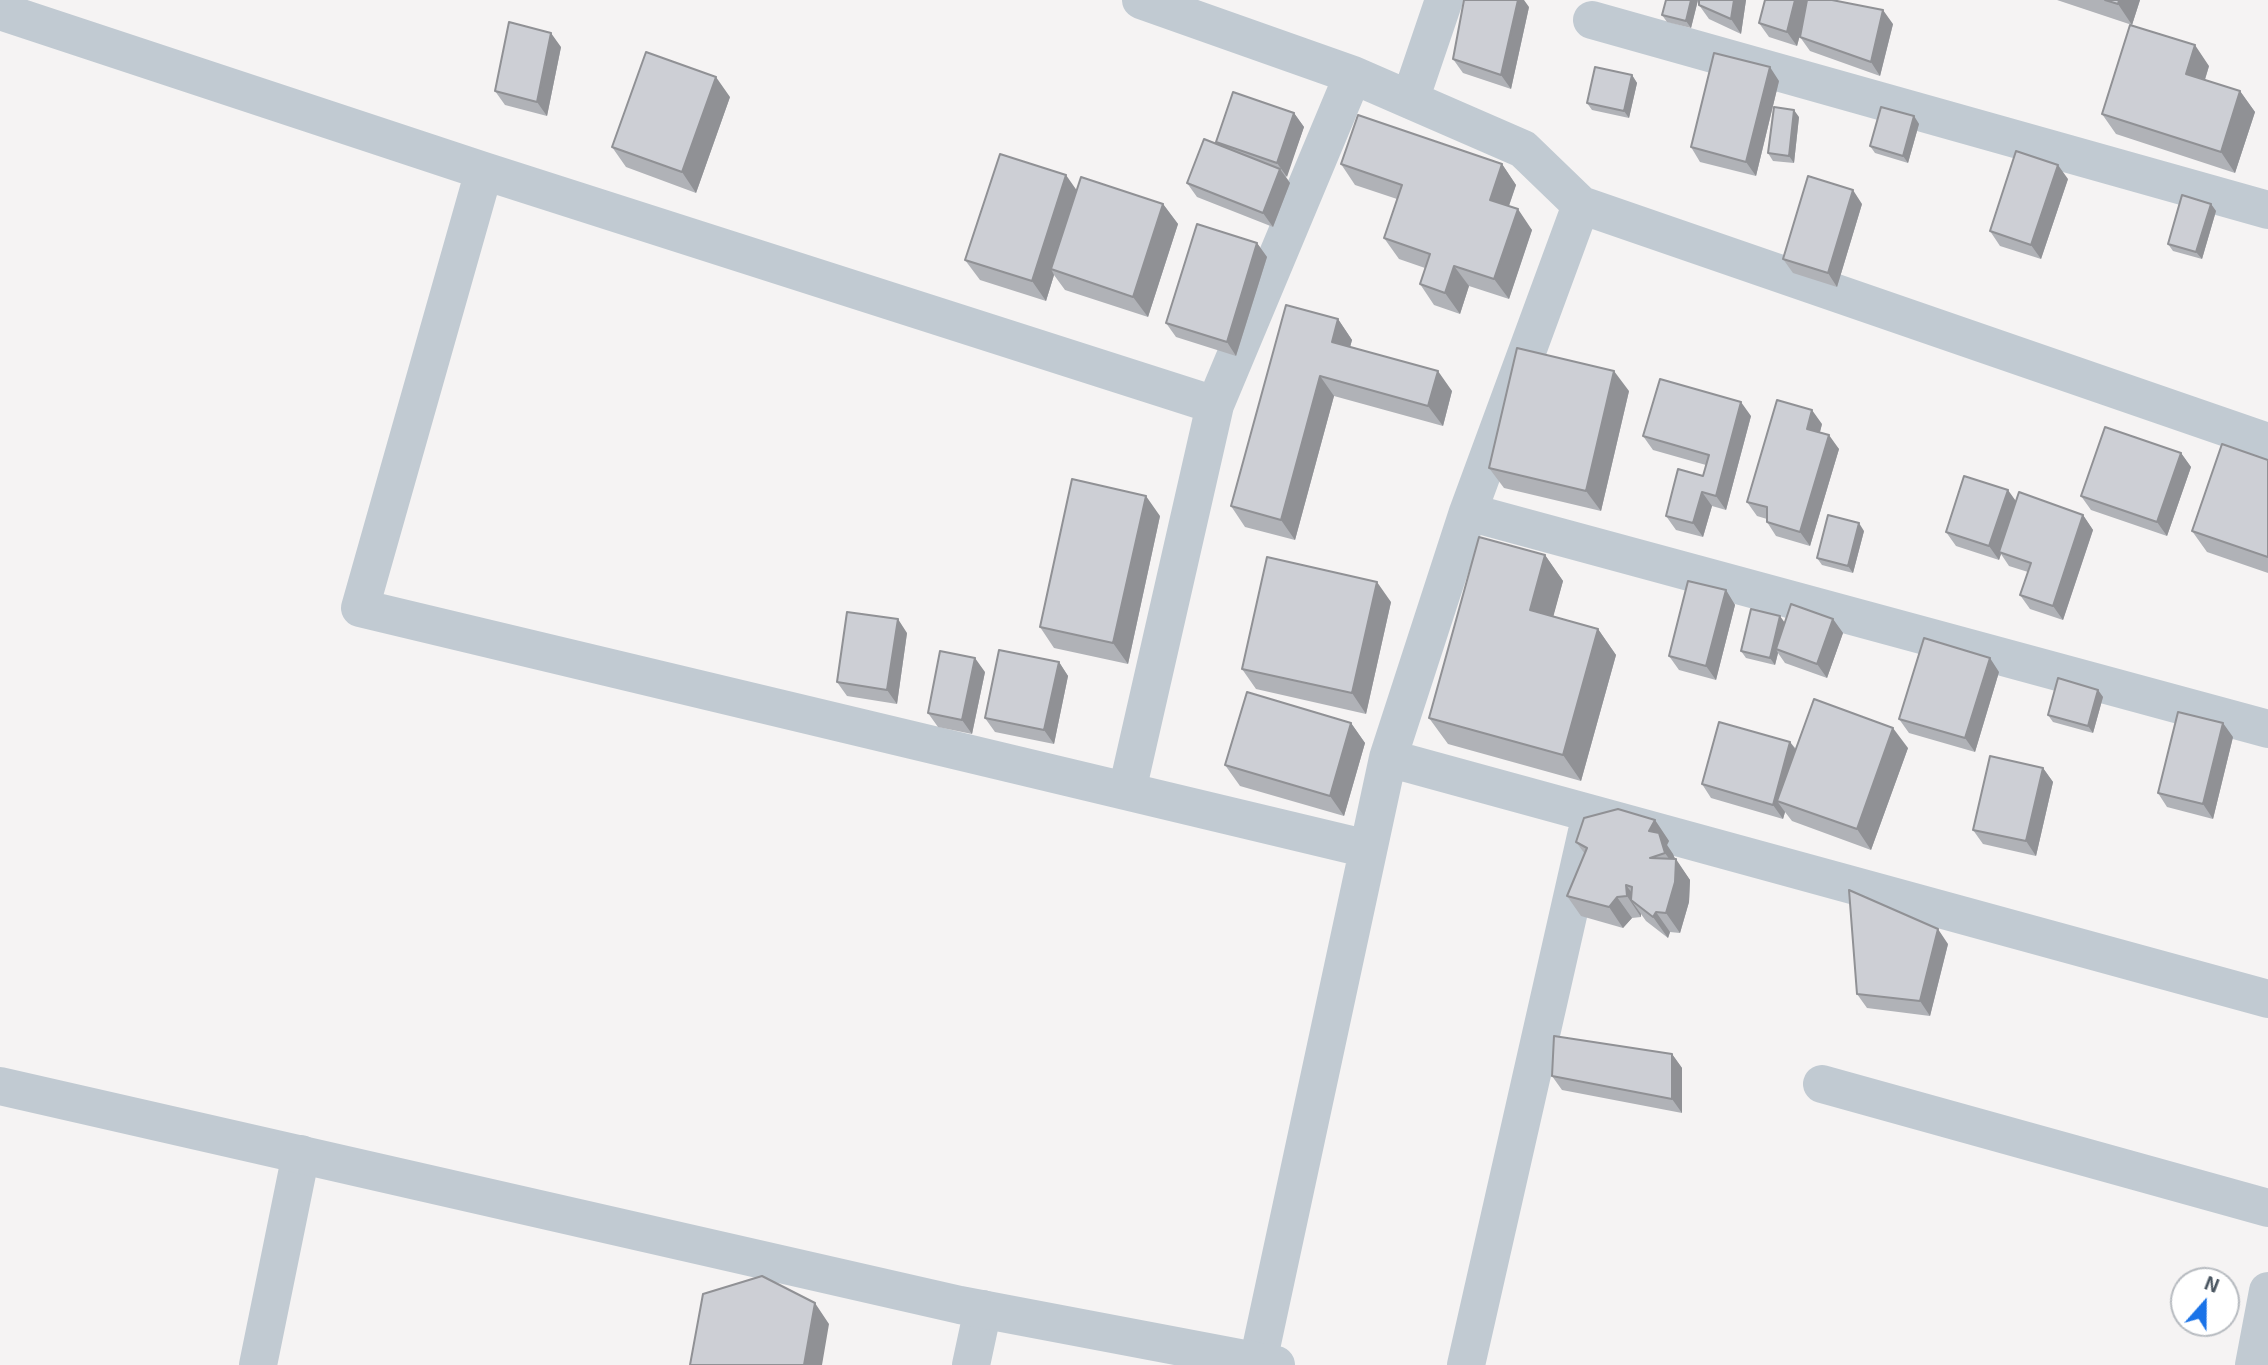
<!DOCTYPE html>
<html>
<head>
<meta charset="utf-8">
<style>
	body { margin:0 }
	#map { position:relative; width:2268px; height:1365px; overflow:hidden; background:#f5f3f3; font-family:"Exo 2",sans-serif }
	canvas { display:block }
	.north { position:absolute; left:2170px; top:1267px; width:70px; height:70px; box-sizing:border-box; background:#fff; border:2px solid #b7bbc0; border-radius:50%; rotate:21deg; font-size:19px; font-weight:700; line-height:28px; text-align:center; color:#4a5661 }
	.north::after { content:''; display:block; margin:auto; width:24px; height:32px; background:#1a73e8; clip-path:polygon(50% 0,100% 100%,50% 72%,0 100%) }
</style>
</head>
<body>
<div id="map">
<canvas width="2268" height="1365"></canvas>
<div class="north">N</div>
</div>
<script>
const ctx = document.querySelector('canvas').getContext('2d');
ctx.lineJoin = 'round';
function trace(path, color, width, dash) {
  ctx.strokeStyle = color;
  ctx.lineWidth = width;
  ctx.lineCap = dash ? 'butt' : 'round';
  ctx.setLineDash(dash || []);
  ctx.stroke(path);
}
function fillPath(path, color) {
  ctx.fillStyle = color;
  ctx.fill(path, 'evenodd');
}
trace(new Path2D(`
	M1141,0L1353,75L1523,149L1581,205L2268,442
	M0,11L484,171L1215,405L1353,75
	M1592,20L2268,210
	M1410,100L1444,0
	M484,171L360,608L1368,849
	M1581,205L1468,512L1388,758L2268,999
	M1468,512L2268,729
	M1127,791L1215,405
	M1822,1084L2268,1208
	M1258,1362L1388,758
	M258,1365L301,1154
	M971,1365L983,1309
	M1466,1365L1591,814`), '#c1cad2', 38);
trace(new Path2D(`
	M0,1086L960,1305L1276,1365
	M2254,1365L2268,1291`), '#c1cad2', 38);
fillPath(new Path2D(`
	M1698,0L1691,28L1667,22L1662,15Z
	M1746,0L1741,34L1709,19L1699,5Z
	M2057,0H2140L2132,25Z
	M1529,7L1511,89L1463,73L1453,59Z
	M1759,23L1893,24L1880,76L1810,51L1800,37L1802,28L1797,46L1769,37Z
	M561,47L547,116L505,105L495,91Z
	M2209,66L2205,80L2240,91L2255,112L2235,173L2116,134L2102,114Z
	M1632,75L1637,83L1629,118L1592,110L1587,103Z
	M1779,81L1756,176L1700,162L1691,147Z
	M730,97L696,193L626,167L612,147Z
	M1294,113L1304,127L1286,177L1290,183L1273,227L1197,197L1187,183L1217,144L1216,142Z
	M1914,116L1919,124L1908,163L1875,153L1870,146Z
	M1799,117L1794,163L1773,161L1768,153Z
	M1341,164H1502L1516,185L1509,206L1532,230L1509,299L1469,286L1460,314L1434,305L1420,284L1425,268L1399,259L1384,238L1397,199L1355,185Z
	M2068,179L2041,259L2000,246L1990,231Z
	M1077,190L1163,204L1178,224L1148,317L1065,290L1054,275L1046,301L980,280L965,260Z
	M1862,204L1837,287L1793,273L1783,259Z
	M2211,204L2216,211L2202,259L2173,251L2168,244Z
	M1257,243L1267,257L1236,356L1176,337L1166,323Z
	M1338,319L1352,340L1350,347L1452,391L1443,426L1334,396L1295,540L1245,527L1231,506Z
	M1629,391L1601,511L1504,488L1489,468Z
	M1751,416L1726,510L1712,506L1703,537L1676,530L1666,516L1703,476L1706,465L1653,450L1643,436Z
	M1822,424L1820,432L1839,449L1810,546L1776,536L1767,522V519L1757,516L1747,502Z
	M2181,453L2191,467L2167,536L2091,510L2081,496Z
	M2268,460V573L2207,552L2192,531Z
	M2016,501L2083,515L2093,530L2063,620L2030,609L2020,595L2028,572L2009,566L2001,554L1999,560L1956,546L1946,532Z
	M1160,516L1128,664L1054,648L1040,627Z
	M1864,531L1853,573L1822,565L1817,558Z
	M1545,555L1563,581L1553,616L1598,629L1616,655L1581,781L1448,744L1429,718Z
	M1726,590L1735,605L1716,680L1679,670L1669,656Z
	M1391,602L1366,714L1256,689L1242,669Z
	M1833,619L1843,633L1827,678L1785,663L1778,653L1775,665L1746,658L1741,651L1785,623Z
	M907,633L897,704L847,696L837,682Z
	M1059,662L1068,676L1054,744L995,732L985,718Z
	M985,672L972,734L938,727L928,713Z
	M1999,672L1975,752L1909,733L1899,719Z
	M2098,690L2103,697L2093,733L2053,722L2048,715Z
	M1351,723L1365,743L1344,816L1240,786L1225,765Z
	M2233,737L2213,819L2167,807L2158,793Z
	M1790,742L1796,749L1908,748L1871,850L1792,821L1785,812L1783,819L1711,798L1702,784Z
	M2043,768L2053,782L2036,856L1983,844L1973,830Z
	M1655,820L1669,841L1667,845L1673,854L1675,859L1690,880L1689,902L1680,933L1670,932L1668,938L1646,921L1641,914V917L1632,918L1623,928L1581,916L1567,896L1585,854L1576,842Z
	M1948,944L1930,1016L1867,1008L1857,994Z
	M1672,1054L1682,1068V1113L1562,1090L1552,1076Z`), '#b0b2b7');
fillPath(new Path2D(`
	M1518,0H1524L1529,7L1511,89L1501,75Z
	M1691,0H1698L1691,28L1686,21Z
	M1734,0H1746L1741,34L1731,19Z
	M1795,0H1809L1797,46L1787,32Z
	M2119,0H2140L2132,25L2118,4Z
	M1883,10L1893,24L1880,76L1871,62Z
	M551,33L561,47L547,116L537,102Z
	M2195,45L2209,66L2200,95L2186,74Z
	M1770,67L1779,81L1756,176L1746,162Z
	M1632,75L1637,83L1629,118L1624,111Z
	M716,77L730,97L696,193L682,172Z
	M2240,91L2255,112L2235,173L2221,152Z
	M1794,110L1799,117L1794,163L1789,156Z
	M1294,113L1304,127L1287,177L1277,163Z
	M1914,116L1919,124L1908,163L1903,156Z
	M1502,164L1516,185L1504,220L1490,200Z
	M2058,165L2068,179L2041,259L2031,245Z
	M1280,169L1290,183L1273,227L1263,213Z
	M1066,175L1080,195L1051,269L1054,275L1046,301L1032,281Z
	M1853,190L1862,204L1837,287L1828,273Z
	M1163,204L1178,224L1148,317L1133,297Z
	M2211,204L2216,211L2202,259L2196,252Z
	M1518,209L1532,230L1509,299L1494,279Z
	M1257,243L1267,257L1236,356L1227,342Z
	M1454,266L1469,286L1460,314L1445,293Z
	M1338,319L1352,340L1346,362L1332,342Z
	M1438,371L1452,391L1443,426L1428,406Z
	M1614,371L1629,391L1601,511L1586,491Z
	M1320,376L1334,396L1295,540L1281,520Z
	M1741,402L1751,416L1726,510L1716,496Z
	M1812,410L1822,424L1817,443L1807,429Z
	M1829,435L1839,449L1810,546L1800,532Z
	M2181,453L2191,467L2167,536L2157,522Z
	M2008,490L2018,504L1999,552L2001,554L1999,560L1989,546Z
	M1702,492L1712,506L1703,537L1693,523Z
	M1146,496L1160,516L1128,664L1113,643Z
	M2083,515L2093,530L2063,620L2053,606Z
	M1859,523L1864,531L1853,573L1848,566Z
	M1545,555L1563,581L1548,636L1530,610Z
	M1377,582L1391,602L1366,714L1352,693Z
	M1726,590L1735,605L1716,680L1706,666Z
	M1780,616L1785,623L1776,649L1778,653L1775,665L1770,658Z
	M898,619L907,633L897,704L887,690Z
	M1833,619L1843,633L1827,678L1817,664Z
	M1598,629L1616,655L1581,781L1563,755Z
	M975,658L985,672L972,734L962,720Z
	M1990,658L1999,672L1975,752L1965,738Z
	M1059,662L1068,676L1054,744L1044,730Z
	M2098,690L2103,697L2093,733L2088,726Z
	M1351,723L1365,743L1344,816L1330,796Z
	M2223,723L2233,737L2213,819L2203,804Z
	M1893,728L1908,748L1871,850L1857,829Z
	M1790,742L1800,756L1777,801L1785,812L1783,819L1773,805Z
	M2043,768L2053,782L2036,856L2026,841Z
	M1655,820L1669,841L1667,845L1673,854L1676,861V859L1690,880L1689,902L1680,933L1666,913L1675,867L1649,831Z
	M1626,885L1641,905L1631,900L1641,914V917L1627,896Z
	M1617,897L1632,918L1623,928L1609,907Z
	M1656,912L1670,932L1668,938L1653,917Z
	M1938,929L1948,944L1930,1016L1920,1001Z
	M1672,1054L1682,1068V1113L1672,1099Z
	M815,1303L829,1324L822,1365H804Z`), '#909195');
const building = new Path2D(`
	M1464,0H1518L1501,75L1453,59Z
	M1666,0H1691L1686,21L1662,15Z
	M1699,0H1734L1731,19L1699,5Z
	M1765,0H1795L1787,32L1759,23Z
	M1807,0H1832L1883,10L1871,62L1800,37Z
	M2105,0H2119L2118,4Z
	M509,22L551,33L537,102L495,91Z
	M2130,25L2195,45L2186,74L2240,91L2221,152L2102,114Z
	M646,52L716,77L682,172L612,147Z
	M1714,53L1770,67L1746,162L1691,147Z
	M1595,67L1632,75L1624,111L1587,103Z
	M1233,92L1294,113L1277,163L1216,142Z
	M1774,107L1794,110L1789,156L1768,153Z
	M1881,107L1914,116L1903,156L1870,146Z
	M1358,115L1502,164L1490,200L1518,209L1494,279L1454,266L1445,293L1420,284L1430,254L1384,238L1402,185L1341,164Z
	M1204,139L1280,169L1263,213L1187,183Z
	M2016,151L2058,165L2031,245L1990,231Z
	M1000,154L1066,175L1032,281L965,260Z
	M1808,176L1853,190L1828,273L1783,259Z
	M1081,177L1163,204L1133,297L1051,269Z
	M2182,195L2211,204L2196,252L2168,244Z
	M1197,224L1257,243L1227,342L1166,323Z
	M1286,305L1338,319L1332,342L1438,371L1428,406L1320,376L1281,520L1231,506Z
	M1517,348L1614,371L1586,491L1489,468Z
	M1660,379L1741,402L1716,496L1702,492L1693,523L1666,516L1678,469L1703,476L1709,455L1643,436Z
	M1777,400L1812,410L1807,429L1829,435L1800,532L1767,522V507L1747,502Z
	M2105,427L2181,453L2157,522L2081,496Z
	M2222,444L2268,460V557L2192,531Z
	M1964,476L2008,490L1989,546L1946,532Z
	M1072,479L1146,496L1113,643L1040,627Z
	M2019,492L2083,515L2053,606L2020,595L2031,563L1999,552Z
	M1828,515L1859,523L1848,566L1817,558Z
	M1479,537L1545,555L1530,610L1598,629L1563,755L1429,718Z
	M1267,557L1377,582L1352,693L1242,669Z
	M1688,581L1726,590L1706,666L1669,656Z
	M1791,604L1833,619L1817,664L1776,649Z
	M1751,609L1780,616L1770,658L1741,651Z
	M847,612L898,619L887,690L837,682Z
	M1924,638L1990,658L1965,738L1899,719Z
	M999,650L1059,662L1044,730L985,718Z
	M940,651L975,658L962,720L928,713Z
	M2058,678L2098,690L2088,726L2048,715Z
	M1247,692L1351,723L1330,796L1225,765Z
	M1814,699L1893,728L1857,829L1777,801Z
	M2178,712L2223,723L2203,804L2158,793Z
	M1719,722L1790,742L1773,805L1702,784Z
	M1990,756L2043,768L2026,841L1973,830Z
	M1618,809L1655,820L1649,831L1659,833L1665,853L1650,858L1676,859L1675,882L1666,913L1656,912L1653,917L1631,900L1632,887L1626,885L1627,896L1617,897L1609,907L1567,896L1587,848L1576,842L1584,818Z
	M1849,890L1938,929L1920,1001L1857,994Z
	M1554,1036L1672,1054V1099L1552,1076Z
	M762,1276L815,1303L804,1365H690L703,1294Z`);
fillPath(building, '#cdcfd5');
trace(building, '#909195', 2);
</script>
</body>
</html>
